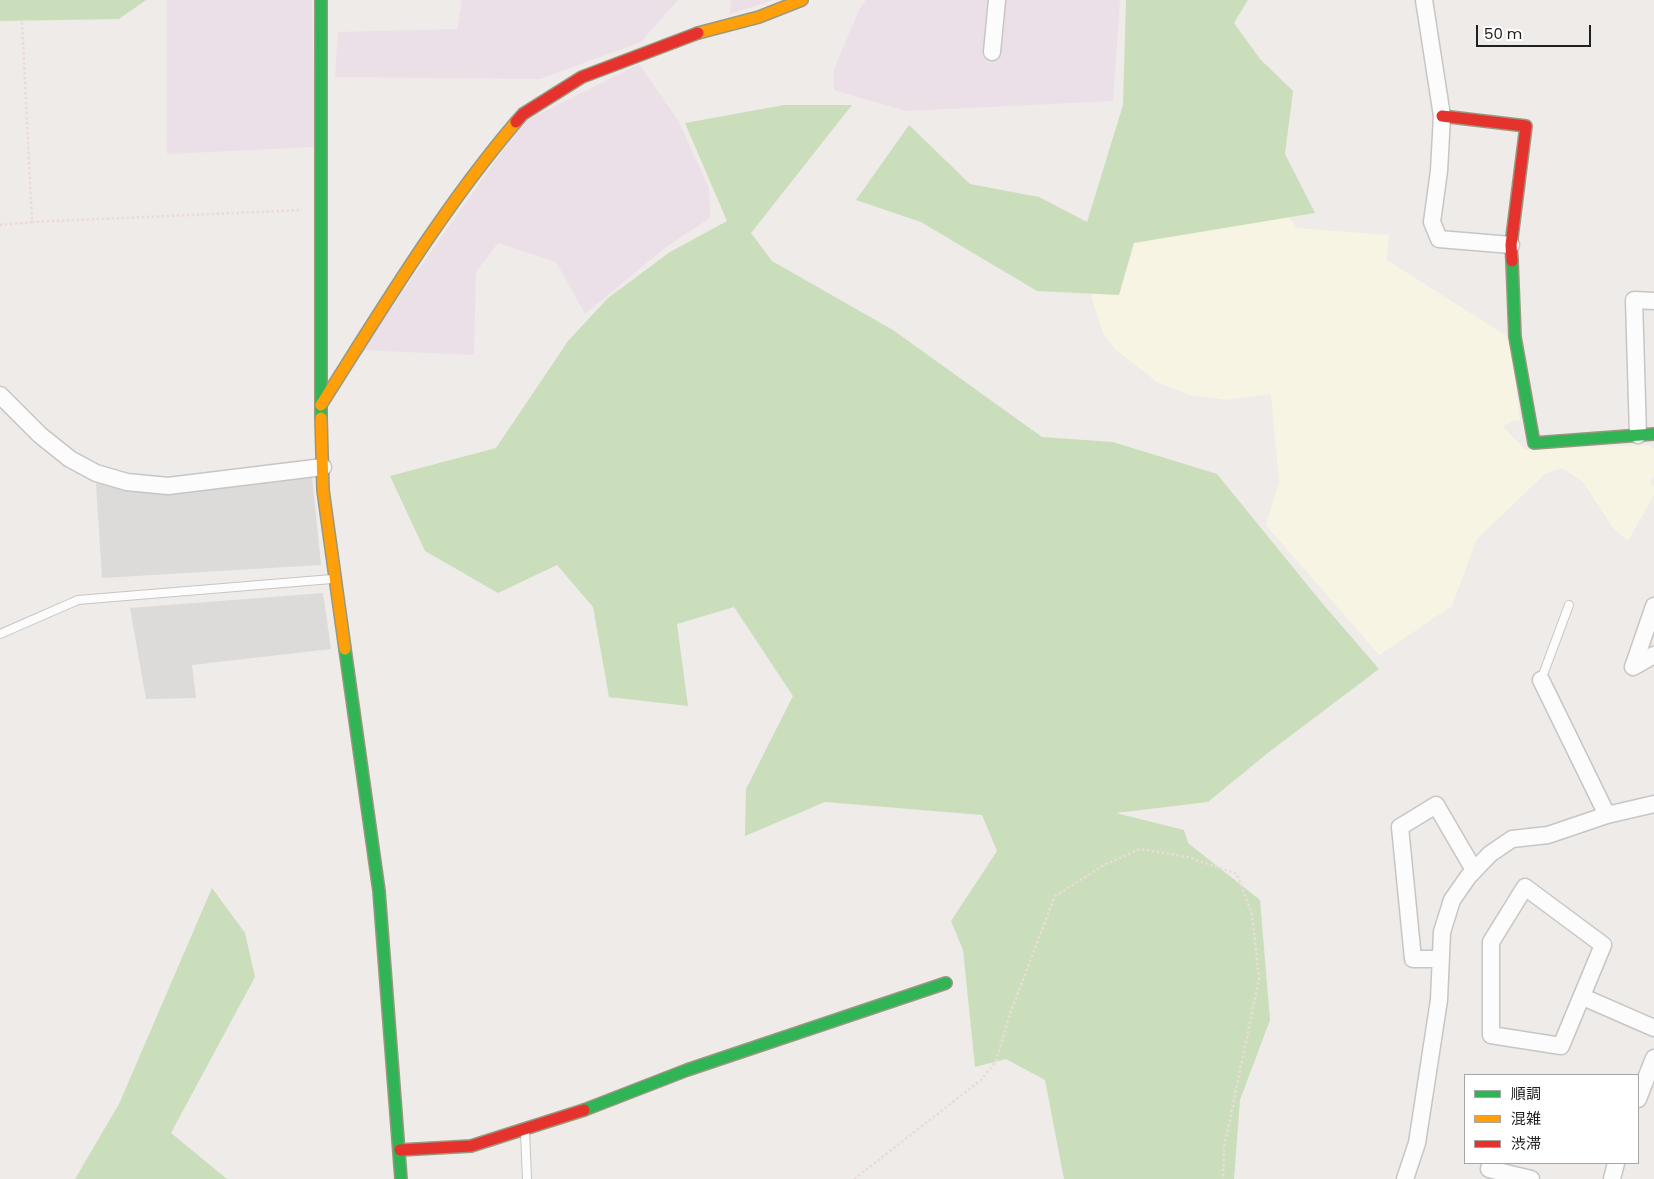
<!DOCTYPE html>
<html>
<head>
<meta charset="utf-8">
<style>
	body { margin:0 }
	#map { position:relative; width:1654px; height:1179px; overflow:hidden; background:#eeebe8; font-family:Poppins,"Noto Sans JP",sans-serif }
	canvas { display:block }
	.legend { position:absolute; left:1464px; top:1074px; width:175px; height:90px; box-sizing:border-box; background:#fff; border:1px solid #a6a6a6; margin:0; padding:6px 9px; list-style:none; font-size:15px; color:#202020 }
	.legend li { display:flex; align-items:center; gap:10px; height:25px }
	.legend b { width:25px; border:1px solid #a6a6a6 }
	.scale { position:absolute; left:1476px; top:25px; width:115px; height:22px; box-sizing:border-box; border:2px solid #202020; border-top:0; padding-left:6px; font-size:15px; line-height:18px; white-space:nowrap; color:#202020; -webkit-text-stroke:4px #fff; paint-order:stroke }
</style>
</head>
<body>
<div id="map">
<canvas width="1654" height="1179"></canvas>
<ul class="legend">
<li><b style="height:6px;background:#30b455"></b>順調</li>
<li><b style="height:6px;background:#ff9f0a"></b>混雑</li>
<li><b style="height:6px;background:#e5322d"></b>渋滞</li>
</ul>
<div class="scale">50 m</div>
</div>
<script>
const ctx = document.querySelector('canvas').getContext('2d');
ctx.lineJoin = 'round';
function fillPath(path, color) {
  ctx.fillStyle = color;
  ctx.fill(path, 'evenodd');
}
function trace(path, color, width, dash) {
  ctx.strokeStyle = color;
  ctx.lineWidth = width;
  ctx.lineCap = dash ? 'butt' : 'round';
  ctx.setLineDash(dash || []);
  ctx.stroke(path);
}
fillPath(new Path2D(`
	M167,0H312L315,147L167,154Z
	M462,0H678L641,42L540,79L335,77L338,32L457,29Z
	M731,0H773L730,14Z
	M866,0H1120L1113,101L906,111L834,90V69L859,10Z
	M639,64L678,120L709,188L710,218L666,247L585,314L556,262L498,243L476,272L474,355L361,350L523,122Z`), '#ece0e8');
fillPath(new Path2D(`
	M1282,208L1297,228L1389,235L1387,260L1510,338L1520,421L1514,420L1503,427L1525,449L1649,445L1654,448V476L1650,482L1654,487V495L1628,541L1613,528L1583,482L1562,468L1545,474L1477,539L1452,606L1379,655L1266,525L1279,482L1271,394L1225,400L1190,395L1158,383L1115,349L1103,333L1091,296L1095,260L1123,233Z`), '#f7f4e4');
fillPath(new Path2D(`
	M312,476L321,565L102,578L96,483L169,495Z
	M323,593L331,649L192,665L196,698L146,699L130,608Z`), '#dcdbda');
fillPath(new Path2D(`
	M0,0H146L119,19L0,21Z
	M1126,0H1248L1234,23L1260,59L1293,91L1285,154L1315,213L1134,243L1119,295L1037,291L921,222L856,200L909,125L970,184L1039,197L1087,222L1123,105Z
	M784,105H852L751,233L772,261L893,330L1042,437L1113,442L1217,474L1322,603L1379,669L1269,752L1208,802L1116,813L1184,830L1188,843L1260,900L1270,1020L1240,1100L1234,1179H1064L1045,1080L1006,1059L975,1067L963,950L951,921L997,851L982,815L825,802L745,836L746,789L793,696L734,607L677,624L688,706L609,697L593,607L557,565L498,593L425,551L390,476L496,448L568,341L608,298L670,252L727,221L685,123Z
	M212,888L245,933L255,977L171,1133L227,1179H75L119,1104Z`), '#cbdebc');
const lane = new Path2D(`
	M0,634L78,600L332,579
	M1541,680L1569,605
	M525,1131L527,1179`);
const street = new Path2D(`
	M1424,0L1442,116L1439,171L1432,222L1439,239L1511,245
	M992,52L997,0
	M0,395L40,435L70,459L96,473L127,482L168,486L323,467
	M1638,435L1634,300L1654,301
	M1654,606L1633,667L1654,655
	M1541,680L1607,815
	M1525,887L1603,945L1561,1046L1491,1035V942Z
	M1440,959H1413L1400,827L1436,805L1474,870
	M1583,997L1654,1028
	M1638,1099L1654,1058
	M1491,1163L1489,1169L1531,1179
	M1405,1179L1417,1143L1439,1000L1442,932L1452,900L1468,877L1490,854L1512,839L1548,835L1607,815L1654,804
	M1612,1179L1616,1163`);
const fast = new Path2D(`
	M321,0V418
	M1512,261L1515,337L1534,443L1654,434
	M345,649L379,891L401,1179
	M584,1110L687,1070L946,983`);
const slow = new Path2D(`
	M698,33L759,17L802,0
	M321,405C382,309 442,209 516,122
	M321,418L323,490L345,649`);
const jam = new Path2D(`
	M1442,116L1526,126L1511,245L1512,261
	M516,122L523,114L582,77L698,33
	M400,1150L471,1146L584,1110`);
trace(lane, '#c7c6c4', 10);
trace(street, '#c7c6c4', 19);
trace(fast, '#99987f', 14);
trace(slow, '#99987f', 14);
trace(jam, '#99987f', 14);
trace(new Path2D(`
	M22,22L32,222L302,210
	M0,225L32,222
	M854,1179L981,1080L996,1061L1011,1011L1055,896L1104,865L1140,849L1188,857L1237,874L1252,914L1259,979L1224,1148L1223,1179`), '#ecdad9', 2.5, [2.5, 2.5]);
trace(lane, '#fcfcfc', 8);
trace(street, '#fcfcfc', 16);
trace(fast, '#30b455', 11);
trace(slow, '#ff9f0a', 11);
trace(jam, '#e5322d', 11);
</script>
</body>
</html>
